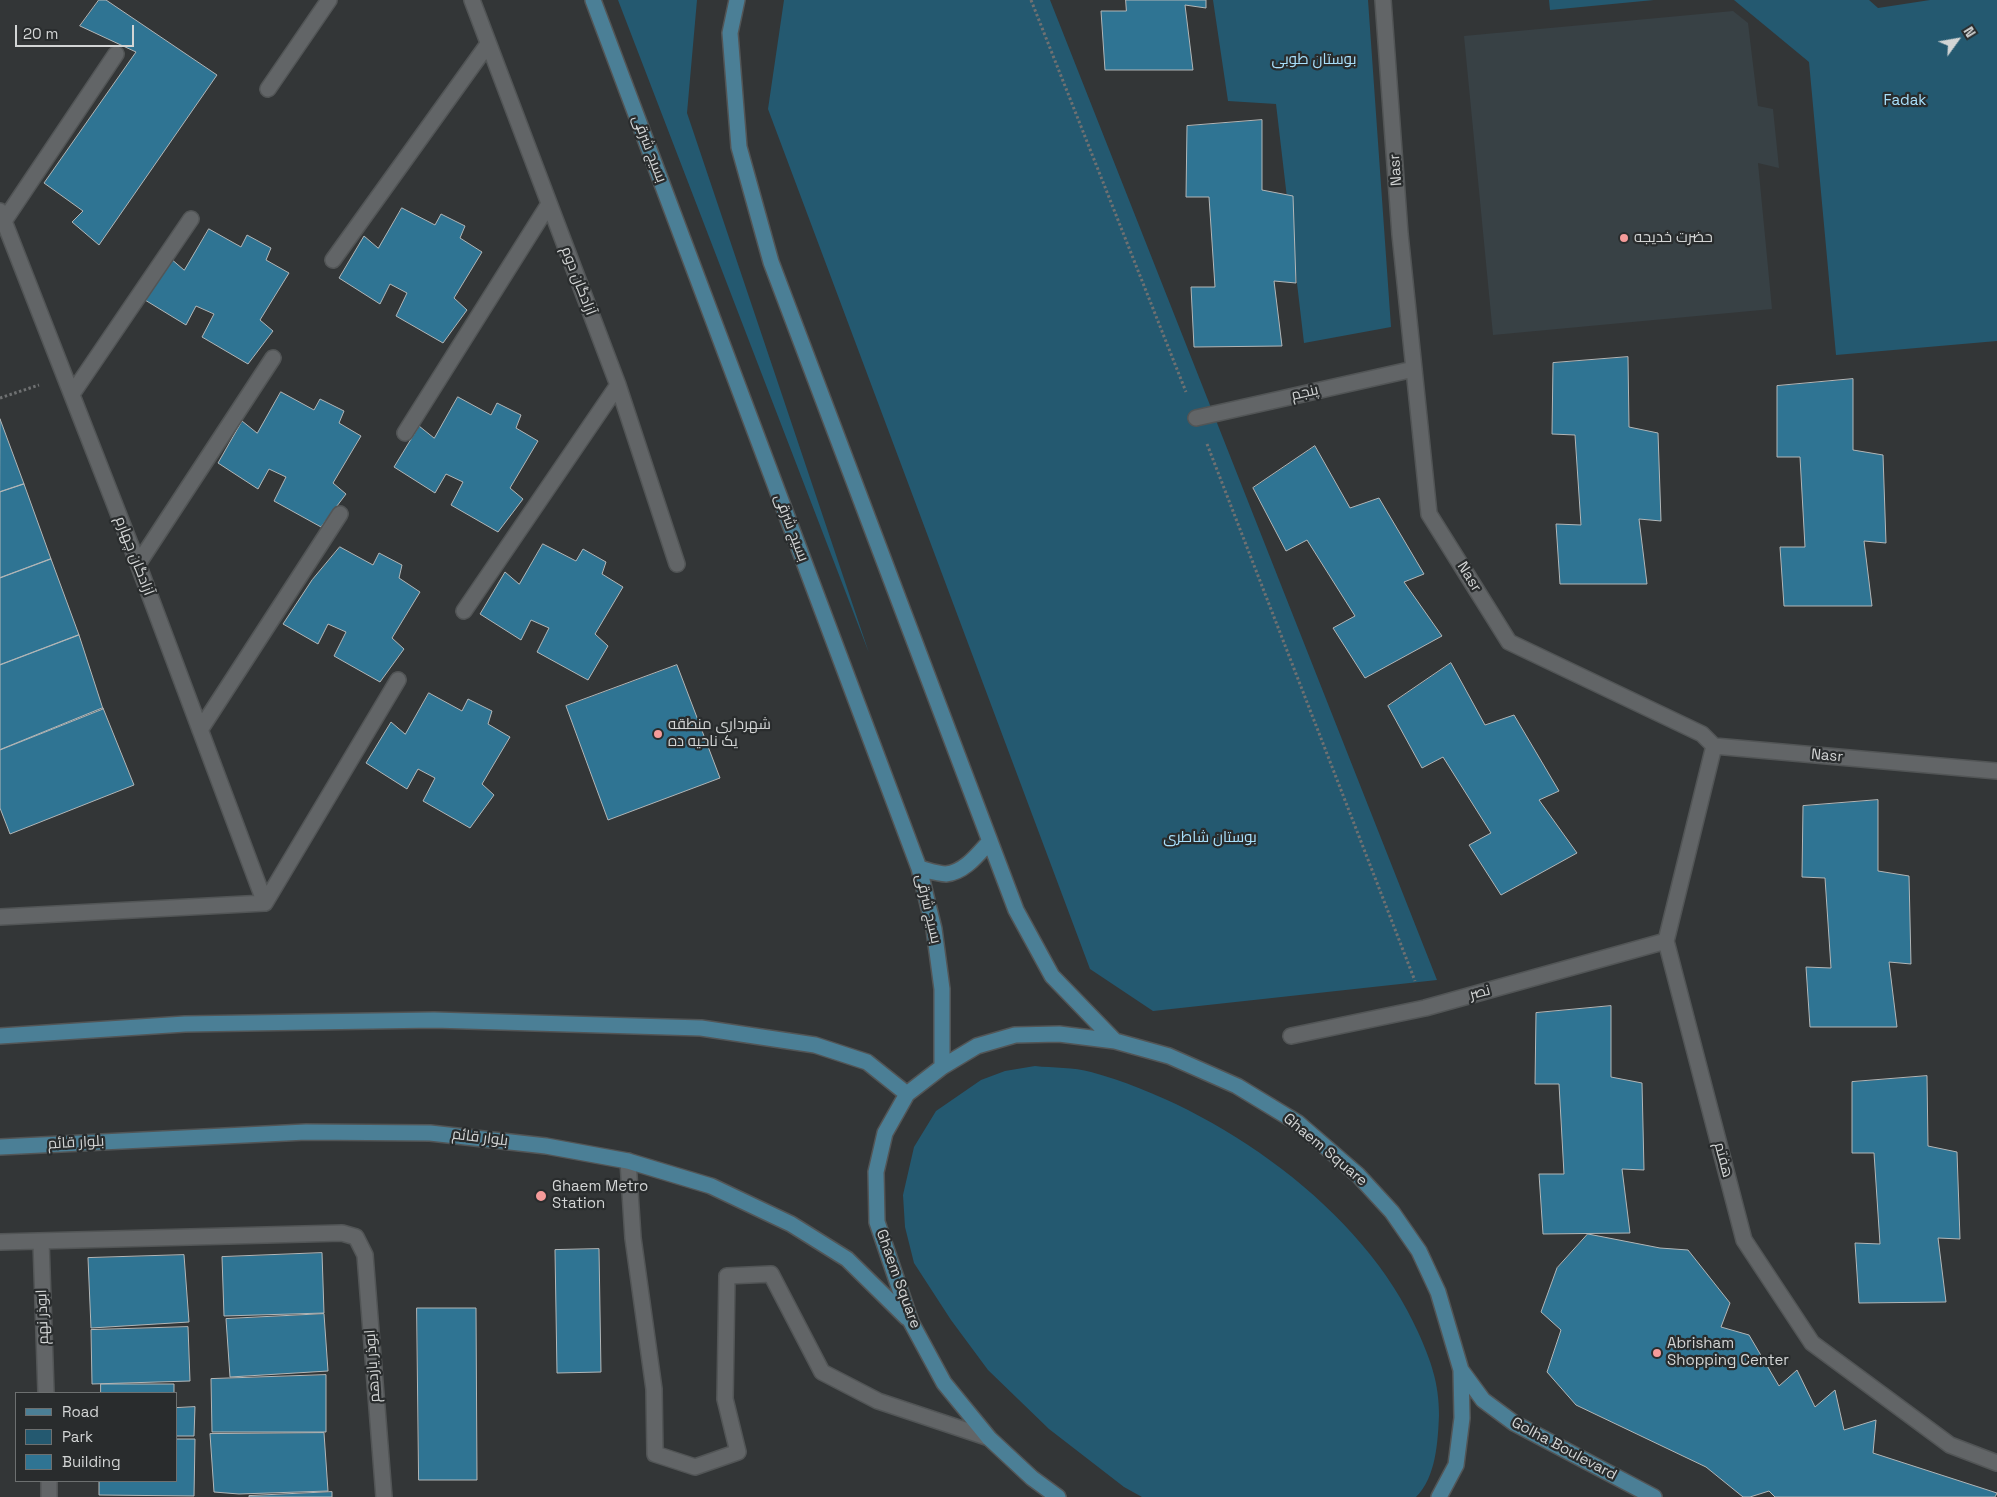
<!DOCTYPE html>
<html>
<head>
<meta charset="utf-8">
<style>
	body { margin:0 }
	#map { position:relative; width:1997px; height:1497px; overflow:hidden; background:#333637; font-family:"Space Grotesk",sans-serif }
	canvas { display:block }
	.legend { position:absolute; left:15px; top:1392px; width:162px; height:90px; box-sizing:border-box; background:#292c2d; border:1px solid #6d7070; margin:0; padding:6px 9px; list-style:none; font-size:15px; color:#d3d5d5 }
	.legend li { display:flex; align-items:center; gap:10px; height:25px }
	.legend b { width:25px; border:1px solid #6d7070 }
	.north { position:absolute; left:1932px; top:15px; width:50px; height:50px; -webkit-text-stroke:4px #292c2d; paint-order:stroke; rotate:58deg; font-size:14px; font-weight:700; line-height:20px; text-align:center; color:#d3d5d5 }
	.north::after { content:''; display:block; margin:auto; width:18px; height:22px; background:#d3d5d5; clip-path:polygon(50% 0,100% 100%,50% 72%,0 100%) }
	.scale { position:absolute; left:15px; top:25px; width:119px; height:22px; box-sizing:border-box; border:2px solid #d3d5d5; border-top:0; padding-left:6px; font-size:15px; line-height:18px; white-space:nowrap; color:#d3d5d5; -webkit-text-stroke:4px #292c2d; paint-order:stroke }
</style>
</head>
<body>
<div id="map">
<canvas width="1997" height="1497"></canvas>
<ul class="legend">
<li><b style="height:6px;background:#4b7f96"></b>Road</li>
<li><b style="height:14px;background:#245970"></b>Park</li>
<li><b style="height:14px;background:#2f7493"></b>Building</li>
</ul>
<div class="north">N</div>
<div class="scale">20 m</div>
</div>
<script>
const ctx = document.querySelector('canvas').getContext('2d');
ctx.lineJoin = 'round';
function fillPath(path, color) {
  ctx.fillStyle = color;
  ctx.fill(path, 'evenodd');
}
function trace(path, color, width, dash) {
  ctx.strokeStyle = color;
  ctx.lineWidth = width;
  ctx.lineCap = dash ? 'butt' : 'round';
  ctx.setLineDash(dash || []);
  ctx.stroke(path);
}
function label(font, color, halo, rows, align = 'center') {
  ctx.font = font + ' "Space Grotesk",Cairo,sans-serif';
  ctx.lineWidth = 4.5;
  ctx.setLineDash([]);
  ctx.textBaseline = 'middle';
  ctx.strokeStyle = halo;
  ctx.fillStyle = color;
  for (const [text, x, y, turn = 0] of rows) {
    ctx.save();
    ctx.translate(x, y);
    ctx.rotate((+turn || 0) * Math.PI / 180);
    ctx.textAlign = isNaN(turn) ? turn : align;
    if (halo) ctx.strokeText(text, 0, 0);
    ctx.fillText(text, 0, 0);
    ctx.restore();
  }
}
fillPath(new Path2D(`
	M1733,11L1748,23L1758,106L1773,109L1779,168L1758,163L1772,309L1493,335L1464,36Z`), '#384145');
fillPath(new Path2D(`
	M618,0H697L687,113L869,653Z
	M784,0H1050L1437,980L1153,1011L1090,969L768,109Z
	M1213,0H1368L1391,327L1304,343L1276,104L1228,101Z
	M1549,0H1654L1550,10Z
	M1734,0H1869L1878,8L1930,0H1997V341L1836,355L1809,62Z
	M1035,1066C1053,1068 1074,1067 1091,1072C1218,1107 1364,1209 1418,1332C1431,1361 1439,1383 1439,1415C1438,1441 1436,1478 1416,1497H1142L1124,1487L1049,1429L988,1370L951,1320L914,1263L905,1227L903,1195L914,1147L936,1111L981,1080L1005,1071Z`), '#245970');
const building = new Path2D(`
	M99,0H106L217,75L99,245L72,222L83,211L44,183L136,52L80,26Z
	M1126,0H1206V8L1185,5L1193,70H1105L1101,11H1126Z
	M1262,120V190L1293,196L1296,283L1274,281L1282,346L1194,347L1191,287H1215L1209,197H1186L1187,126Z
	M402,208L435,225L441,214L465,226L460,238L482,252L454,298L467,310L443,343L396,316L407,293L390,284L380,304L339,278L364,236L378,248Z
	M209,229L241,247L247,235L271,248L266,260L289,273L260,320L273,331L248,364L202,337L214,314L196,306L186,325L145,300L170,258L184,270Z
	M1628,357L1629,427L1658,433L1661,521L1639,519L1647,584H1560L1556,524L1581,525L1575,435L1552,434L1553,363Z
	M1853,379V450L1883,455L1886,543L1864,541L1872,606H1784L1780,547H1805L1800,457H1777V386Z
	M281,392L314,410L320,399L344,411L339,423L361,436L333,483L346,494L321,527L274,501L286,477L269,469L258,489L218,463L242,421L257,433Z
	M458,397L491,415L497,403L521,415L516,428L538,441L510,488L523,499L498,532L451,505L463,482L446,474L435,493L394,467L419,426L434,438Z
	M0,419L24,484L0,492Z
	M1315,446L1350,508L1379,498L1424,574L1404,582L1442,636L1365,678L1333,628L1355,616L1307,540L1286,551L1253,488Z
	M24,484L51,559L0,578V492Z
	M543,544L576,561L583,549L606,562L602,574L623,587L595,634L608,646L588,680L537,652L549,628L531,620L521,640L480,614L505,572L519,584Z
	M340,547L373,565L379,553L402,565L399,578L420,592L392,638L404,649L380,682L334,656L346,632L328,624L318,644L283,624L312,580Z
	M51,559L79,635L0,665V578Z
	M79,635L103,709L0,750V665Z
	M1451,663L1485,725L1514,715L1559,791L1539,800L1577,853L1501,895L1469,845L1491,833L1443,757L1422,768L1388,706Z
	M677,665L720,778L608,820L566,706Z
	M429,693L462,711L468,699L492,711L488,724L510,737L482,784L494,795L470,828L423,801L435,778L418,769L407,789L366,763L391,722L405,734Z
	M103,708L134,785L10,834L0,808V750Z
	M1878,800V871L1909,876L1911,964L1889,962L1897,1027H1810L1806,967L1831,968L1825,878L1802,877L1803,806Z
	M1611,1006V1077L1642,1083L1644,1170L1622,1169L1630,1233L1543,1234L1539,1174H1564L1559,1084H1535L1536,1013Z
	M1927,1076L1928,1146L1957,1152L1960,1239L1938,1238L1946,1302L1859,1303L1855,1243L1880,1244L1874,1153H1852V1082Z
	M1588,1234L1660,1248L1688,1250L1730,1303L1721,1327L1749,1335L1779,1386L1797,1370L1815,1407L1835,1390L1844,1430L1876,1420L1873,1453L1997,1493L1995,1497H1775L1769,1491L1750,1497H1743L1706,1467L1576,1405L1547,1372L1561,1330L1541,1312L1557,1268Z
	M599,1249L601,1372L557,1373L555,1250Z
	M322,1253L324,1313L224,1316L222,1257Z
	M184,1255L189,1322L91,1328L88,1258Z
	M417,1308H476L477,1480H419Z
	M324,1314L328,1371L230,1377L226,1319Z
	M188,1327L190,1381L92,1384L91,1330Z
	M326,1375V1432H212L211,1379Z
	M101,1384H174V1393H101Z
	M195,1407L194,1436H176V1408Z
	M324,1433L328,1491L239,1494L214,1492L210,1434Z
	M176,1439H195L194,1496L99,1495V1481H176Z
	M332,1492V1497H249V1496Z`);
fillPath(building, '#2f7493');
trace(building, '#b2b6b7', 1);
const minor = new Path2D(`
	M472,0L618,385L677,564
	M1383,0L1400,234L1429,514L1509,642L1702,734L1714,746L1997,771
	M268,89L329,0
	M0,211L138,564L265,903
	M4,221L116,54
	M333,260L488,44
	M72,394L191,219
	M1196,418L1414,369
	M405,433L549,204
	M138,564L273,358
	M464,611L618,385
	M200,730L340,514
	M1714,746L1666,941L1744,1240L1812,1343L1950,1445L1997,1463
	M265,903L398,680
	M0,917L265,903
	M1291,1036L1425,1008L1666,941
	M628,1161L633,1238L654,1389L655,1454L695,1467L738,1452L725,1399L727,1276L771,1274L822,1372L878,1401L989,1438
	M41,1241L46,1393
	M0,1242L342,1233L356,1237L365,1255L384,1497
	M49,1481V1497`);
const major = new Path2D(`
	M593,0L919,868L934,929L942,989V1067
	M737,0L730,33L739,147L771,262L1016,910L1052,976L1115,1041
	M919,868C927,870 938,874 946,874C965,872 978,854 990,841
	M0,1036L185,1024L434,1020L701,1028L815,1045L867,1062L907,1094
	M0,1147L306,1132L430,1133L546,1146L628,1161L711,1186L791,1224L847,1259L907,1318
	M1461,1370L1483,1400L1514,1423L1654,1497
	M1058,1497L1032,1478L989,1438L944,1383L911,1322L877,1222L876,1172L885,1133L907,1094L942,1067L977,1046L1015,1035L1059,1034L1115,1041L1169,1056L1237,1086L1298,1123L1358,1175L1392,1212L1419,1251L1438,1292L1461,1370L1462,1418L1456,1465L1439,1497`);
trace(minor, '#525556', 18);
trace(major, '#525556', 18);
trace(new Path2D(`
	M1031,0L1186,392
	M0,398L39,385
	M1207,444L1415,981`), '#6f7172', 3, [2.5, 2.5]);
trace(minor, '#626567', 15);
trace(major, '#4b7f96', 15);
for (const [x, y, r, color] of [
	[1624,238,5,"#f59b9a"],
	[658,734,5,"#f59b9a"],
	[541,1196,6,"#f59b9a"],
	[1657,1353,5,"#f59b9a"]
]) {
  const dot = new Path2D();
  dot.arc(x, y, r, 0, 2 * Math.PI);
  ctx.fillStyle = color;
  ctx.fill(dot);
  trace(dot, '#292c2d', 2);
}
label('15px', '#a9e0fc', '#292c2d', [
	["بوستان طوبی",1314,60],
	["Fadak",1905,101],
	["بوستان شاطری",1210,838]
]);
label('15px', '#d3d5d5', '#292c2d', [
	["بسیج شرقی",649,149,69],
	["Nasr",1396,170,-94],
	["آزادگان دوم",578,281,69],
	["پنجم",1305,393,-13],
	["بسیج شرقی",791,528,69],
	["آزادگان چهارم",134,556,69],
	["Nasr",1469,577,58],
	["Nasr",1827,756,5],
	["بسیج شرقی",928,909,77],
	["نصر",1480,993,-15],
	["بلوار قائم",480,1138,7],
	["بلوار قائم",76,1143,-3],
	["Ghaem Square",1325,1150,40],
	["هفتم",1723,1160,75],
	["Ghaem Square",898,1279,70],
	["ابوذر نهم",43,1317,-92],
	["ابوذر یازدهم",373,1366,-94],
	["Golha Boulevard",1564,1449,28]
]);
label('15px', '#d3d5d5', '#292c2d', [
	["حضرت خدیجه",1634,238],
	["شهرداری منطقه",668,725],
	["یک ناحیه ده",668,742],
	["Ghaem Metro",552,1187],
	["Station",552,1204],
	["Abrisham",1667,1344],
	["Shopping Center",1667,1361]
], 'left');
</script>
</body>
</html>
